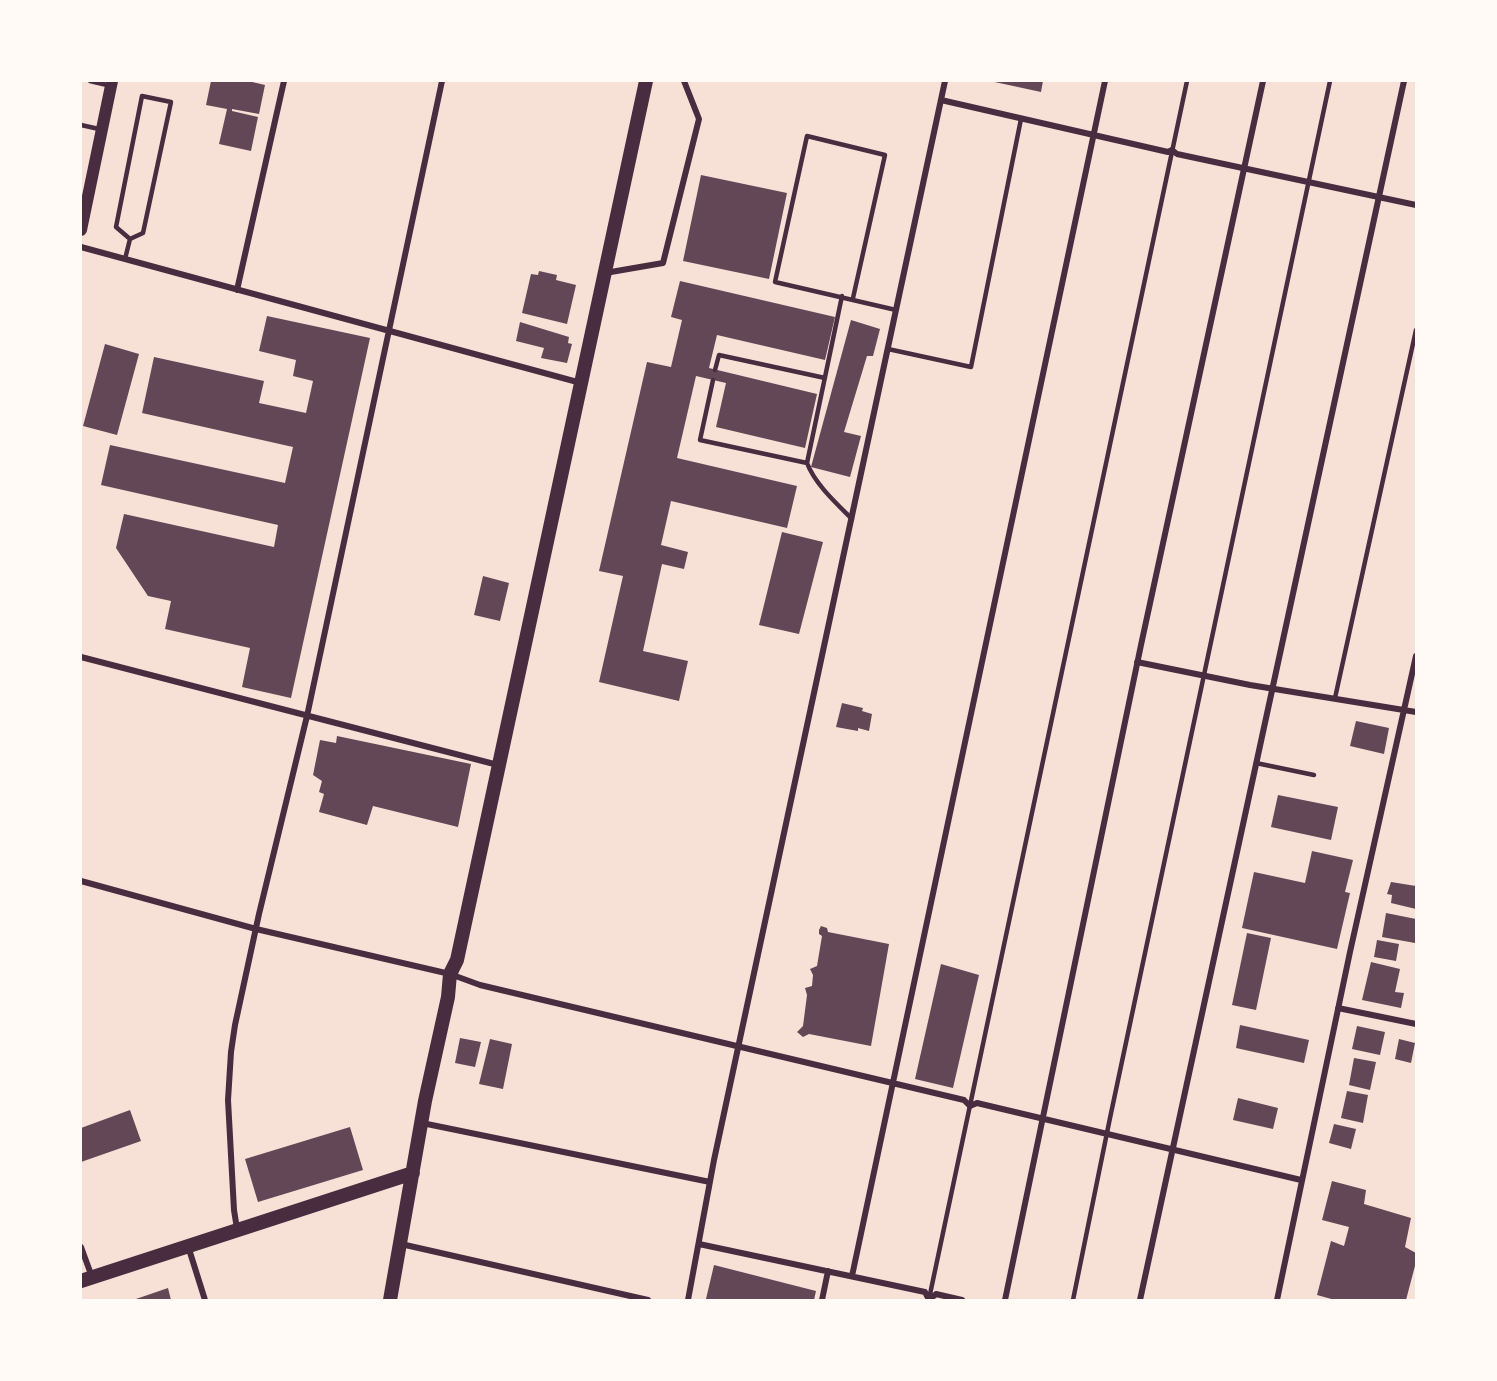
<!DOCTYPE html>
<html>
<head>
<meta charset="utf-8">
<style>
	body { margin:0 }
	#map { position:relative; width:1497px; height:1381px; overflow:hidden; background:#f7e1d7; font-family:"Roboto Serif",serif }
	canvas { display:block }
	.frame { position:absolute; inset:0; border:82px solid #fffaf5; pointer-events:none }
</style>
</head>
<body>
<div id="map">
<canvas width="1497" height="1381"></canvas>
<div class="frame"></div>
</div>
<script>
const ctx = document.querySelector('canvas').getContext('2d');
ctx.lineJoin = 'round';
function fillPath(path, color) {
  ctx.fillStyle = color;
  ctx.fill(path, 'evenodd');
}
function trace(path, color, width, dash) {
  ctx.strokeStyle = color;
  ctx.lineWidth = width;
  ctx.lineCap = dash ? 'butt' : 'round';
  ctx.setLineDash(dash || []);
  ctx.stroke(path);
}
fillPath(new Path2D(`
	M211,81H248L265,85L259,114L232,109V111L258,117L251,151L219,144L227,109L206,105Z
	M990,81H1043L1041,92Z
	M701,175L787,193L769,279L683,261Z
	M539,271L557,275L556,280L576,285L567,324L522,313L531,274L538,275Z
	M680,281L835,317L825,360L717,335L709,368L817,394L805,448L716,427L726,383L696,376L677,458L797,486L787,528L671,501L661,545L688,552L684,569L662,564L643,651L688,661L679,701L599,682L623,576L599,571L647,362L671,367L682,320L671,317Z
	M267,316L370,338L291,698L242,687L250,648L165,629L171,601L148,596L116,548L124,514L274,547L278,525L101,485L110,445L285,483L293,447L142,413L154,357L264,381L259,403L306,413L313,381L293,376L296,360L259,351Z
	M851,320L880,329L873,356H867L844,432L861,436L850,477L811,467Z
	M520,322L569,337L568,343L572,344L567,363L541,358L544,348L516,341Z
	M105,344L139,354L117,435L83,426Z
	M782,532L823,542L799,634L759,625Z
	M483,576L509,583L500,621L474,615Z
	M842,703L863,708L862,711L872,714L869,731L858,728V731L836,727Z
	M1356,721L1389,728L1384,754L1350,746Z
	M337,736L471,764L458,827L373,806L367,825L319,812L324,794L319,792L322,781L313,775L320,740L336,743Z
	M1278,795L1338,807L1331,840L1271,827Z
	M1312,851L1353,860L1345,892L1350,893L1337,949L1242,928L1254,872L1305,883Z
	M1391,882L1416,886V909L1391,903L1392,895L1387,894Z
	M1386,913L1416,919L1415,943L1382,937Z
	M821,926L827,928L828,932L889,944L871,1046L809,1034L803,1037L797,1032L803,1026L807,995L805,988L812,986L813,975L810,969L817,966L822,936L819,934V930Z
	M1247,933L1271,938L1256,1010L1232,1005Z
	M1377,940L1399,944L1396,961L1374,957Z
	M1371,962L1400,969L1395,992L1404,993L1401,1008L1362,1000Z
	M941,964L979,975L953,1088L915,1079Z
	M1240,1025L1309,1040L1304,1063L1236,1048Z
	M1357,1026L1385,1032L1380,1055L1352,1049Z
	M460,1038L481,1042L475,1067L455,1063Z
	M490,1039L512,1044L503,1089L479,1084Z
	M1399,1039L1415,1043L1411,1063L1395,1059Z
	M1354,1058L1376,1062L1370,1090L1349,1085Z
	M1347,1091L1368,1095L1363,1123L1341,1118Z
	M1238,1098L1278,1108L1273,1129L1233,1120Z
	M130,1110L141,1141L81,1162V1128Z
	M1334,1124L1356,1129L1351,1149L1329,1143Z
	M350,1127L363,1170L258,1202L245,1159Z
	M1332,1181L1366,1190L1364,1204L1411,1218L1405,1247L1416,1253V1262L1406,1300H1335L1317,1295L1331,1241L1344,1246L1349,1227L1322,1220Z
	M714,1265L816,1291L814,1300L706,1299Z
	M168,1288L171,1300H133Z`), '#644757');
trace(new Path2D(`
	M90,81L111,86
	M142,96L171,102L143,233L130,239L116,227Z
	M81,125L99,129
	M125,259L130,239
	M853,298L885,155L807,136L775,282L896,310
	M888,349L971,367L1021,119
	M715,370L719,355L825,378
	M713,380L700,440L807,463L842,296
	M807,463C815,484 836,503 852,519
	M1335,698L1416,330
	M1256,763L1314,775
	M929,1299L1187,81
	M1073,1300L1110,1118L1330,81`), '#4a2c40', 4.5);
trace(new Path2D(`
	M941,100L1168,152L1172,150L1177,154L1416,205
	M81,247L581,383
	M605,273L663,263L699,119L684,81
	M237,290L284,81
	M81,657L498,765
	M1137,662L1250,685L1416,712
	M81,881L256,929L450,974L480,985L964,1100L970,1106L977,1103L1301,1180
	M1338,1008L1416,1024
	M422,1123L710,1182
	M237,1229L234,1210L228,1100L231,1052L235,1025L259,914L307,716L442,81
	M401,1244L648,1300
	M699,1244L925,1292L929,1300L936,1294L962,1300
	M188,1246L205,1300
	M81,1247L92,1277
	M852,1276L1105,81
	M688,1300L714,1160L945,81
	M822,1300L828,1271
	M1005,1300L1141,645L1263,81
	M1140,1300L1404,81
	M1277,1300L1350,952L1416,656`), '#4a2c40', 6);
trace(new Path2D(`
	M81,230L112,81`), '#4a2c40', 12);
trace(new Path2D(`
	M81,1281L413,1173
	M390,1300L425,1101L448,997L450,974L457,960L646,81`), '#4a2c40', 14);
</script>
</body>
</html>
